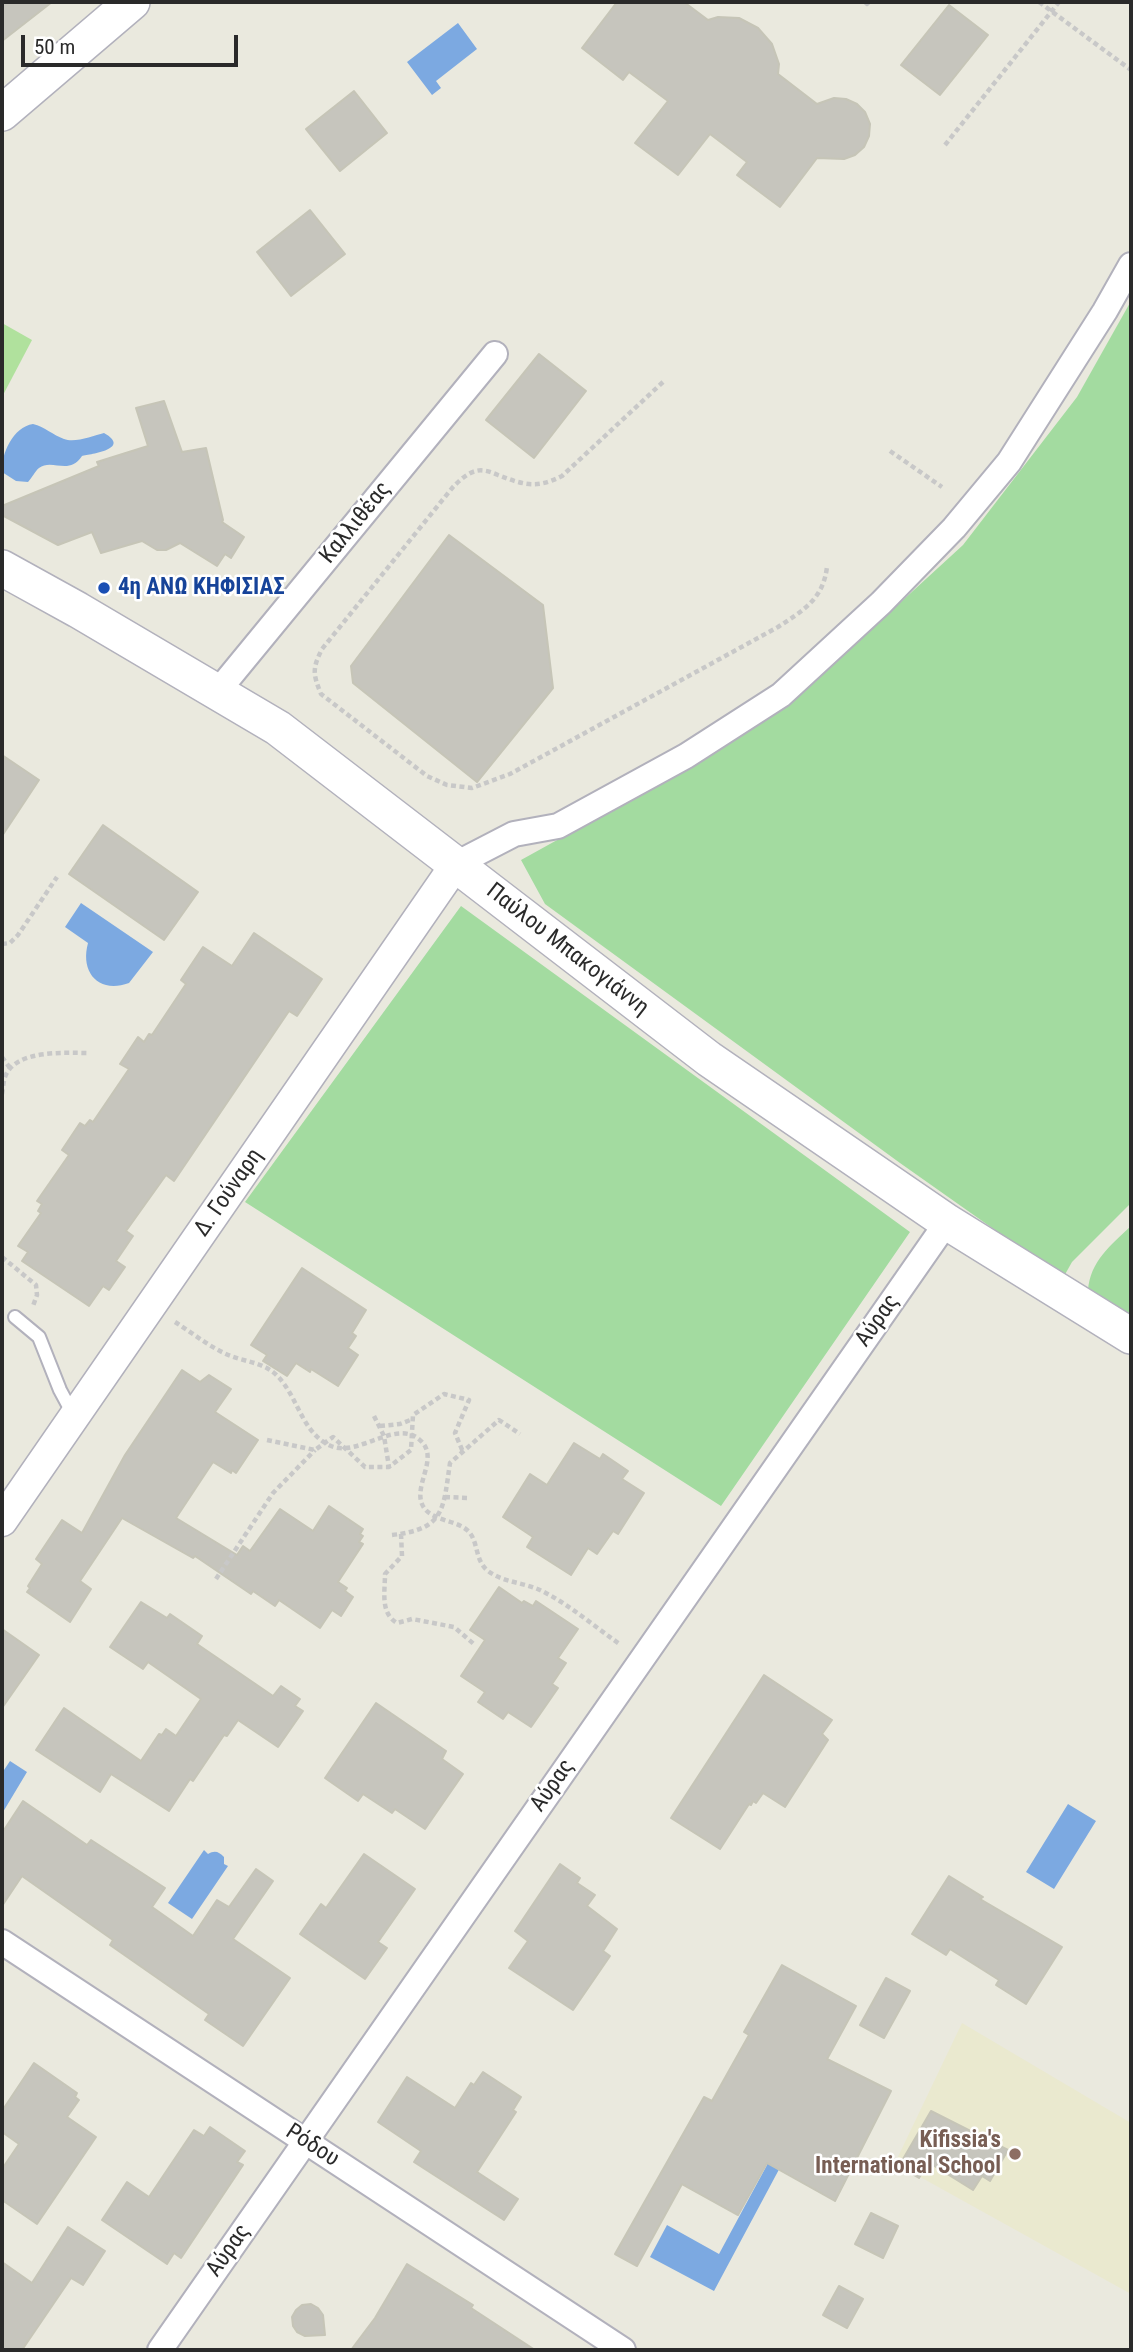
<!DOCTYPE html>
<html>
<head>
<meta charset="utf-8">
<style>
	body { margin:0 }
	#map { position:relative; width:1133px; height:2352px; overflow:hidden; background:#eae9de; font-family:"Roboto Condensed",sans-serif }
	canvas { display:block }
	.frame { position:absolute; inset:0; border:4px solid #2a2a2a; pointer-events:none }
	.scale { position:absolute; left:21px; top:35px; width:217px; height:32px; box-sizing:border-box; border:4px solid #2a2a2a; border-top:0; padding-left:9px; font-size:21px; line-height:24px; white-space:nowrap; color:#2a2a2a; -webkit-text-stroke:5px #fff; paint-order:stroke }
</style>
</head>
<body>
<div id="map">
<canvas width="1133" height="2352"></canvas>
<div class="frame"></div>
<div class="scale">50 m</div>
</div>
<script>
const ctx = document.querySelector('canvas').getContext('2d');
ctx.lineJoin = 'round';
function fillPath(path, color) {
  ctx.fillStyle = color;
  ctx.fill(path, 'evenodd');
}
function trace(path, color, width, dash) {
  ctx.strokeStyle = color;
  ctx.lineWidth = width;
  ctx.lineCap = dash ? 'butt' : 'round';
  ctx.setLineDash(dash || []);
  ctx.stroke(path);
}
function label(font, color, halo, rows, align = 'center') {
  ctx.font = font + ' "Roboto Condensed",sans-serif';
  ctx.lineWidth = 5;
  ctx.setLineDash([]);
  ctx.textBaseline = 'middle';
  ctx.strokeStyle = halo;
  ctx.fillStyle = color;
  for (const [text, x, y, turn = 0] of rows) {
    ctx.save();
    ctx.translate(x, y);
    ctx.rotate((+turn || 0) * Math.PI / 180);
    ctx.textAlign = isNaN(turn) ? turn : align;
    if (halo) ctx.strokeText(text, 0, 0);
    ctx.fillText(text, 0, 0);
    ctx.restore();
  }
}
fillPath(new Path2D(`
	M962,2023L1131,2123V2294L895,2163Z`), '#eae9cf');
fillPath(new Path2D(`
	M1131,301V1203L1072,1262L1063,1278L900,1163L545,904L521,860L671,777L818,678L963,545L1077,397Z
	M461,906L910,1232L721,1506L245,1202Z
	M1131,1226V1315L1088,1291C1090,1261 1111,1245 1131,1226Z`), '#a3dba0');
fillPath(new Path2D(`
	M2,323L32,340L2,397Z`), '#b0e19d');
fillPath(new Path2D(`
	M458,23L477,49L436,81L441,88L432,95L407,62Z
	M33,424C45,427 53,435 64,439C75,443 93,436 104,433C132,449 91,454 82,456C69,476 52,458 39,468C35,471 32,478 28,482L16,481L2,472C1,454 13,427 33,424Z
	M81,903L153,952L129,983C98,994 80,972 88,943L65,927Z
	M10,1761L27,1772L3,1812L2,1773Z
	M1068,1804L1096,1821L1054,1889L1026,1872Z
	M204,1850L208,1854C215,1850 219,1852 224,1857V1864L228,1866L192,1919L168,1903Z
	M791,2147L714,2291L650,2257L667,2225L719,2254L767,2165L752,2157Z`), '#7ca9e1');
const building = new Path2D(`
	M2,2H52L2,41Z
	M617,2H684L708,20L718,17L739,18L758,28L772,44L779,64L778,74L817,104L834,98L846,99L857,104L865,112L870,124L869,136L864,147L855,155L844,159L817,158L780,207L737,175L747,162L710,134L678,175L635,143L668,101L629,72L623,80L582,48Z
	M949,5L988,35L940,95L901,65Z
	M354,91L387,133L340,171L306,129Z
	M310,210L345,254L291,296L257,252Z
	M539,354L586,391L534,458L486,420Z
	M164,401L182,452L206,448L223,520L222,522L244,537L231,558L225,554L217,566L180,543L166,550H157L142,541L101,553L92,532L58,545L2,515V506L99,466L97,462L148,446L136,408Z
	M449,535L543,605L553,688L477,782L353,683L351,666Z
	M2,755L39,780L2,836Z
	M103,825L198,892L164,940L69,874Z
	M254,933L322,979L297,1016L289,1011L174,1181L166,1175L126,1231L133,1236L116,1261L125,1267L109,1290L103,1286L89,1306L22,1261L28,1252L18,1246L41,1213L38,1211L42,1204L37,1201L69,1155L62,1150L80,1123L85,1126L90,1120L93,1122L129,1069L120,1064L138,1037L144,1042L149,1034L152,1035L186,984L181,980L203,947L232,966Z
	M302,1268L366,1310L352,1333L356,1336L348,1348L358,1355L338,1386L311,1369L310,1372L296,1363L287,1376L263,1361L267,1355L251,1345Z
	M182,1370L200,1382L209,1375L231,1389L215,1412L258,1440L236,1473L232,1470L231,1473L213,1462L176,1518L237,1555L243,1546L250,1551L280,1509L313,1531L329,1506L363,1529L360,1534L363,1536L359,1542L363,1544L338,1582L347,1588L345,1591L353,1597L341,1616L332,1610L320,1628L279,1600L275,1606L253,1591L251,1594L195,1556L193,1558L122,1518L80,1581L91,1589L70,1622L27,1592L30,1588L28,1586L42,1564L36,1559L62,1520L82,1533L125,1455Z
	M574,1443L600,1459L603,1454L628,1471L622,1479L644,1493L618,1534L613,1531L597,1554L588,1548L571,1575L527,1547L533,1537L503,1517L530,1474L547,1485Z
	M499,1587L522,1603L524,1601L533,1606L536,1601L578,1629L558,1658L566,1663L552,1684L558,1688L531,1727L508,1712L503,1719L478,1702L485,1692L461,1676L485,1640L470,1630Z
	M141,1602L167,1618L170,1614L202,1636L197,1644L273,1696L281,1686L300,1699L295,1706L303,1711L278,1747L238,1720L227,1736L224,1735L193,1781L190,1779L169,1811L111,1774L100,1792L36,1750L64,1708L141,1761L159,1734L162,1735L166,1729L176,1736L201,1699L148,1662L143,1669L110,1647Z
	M2,1629L39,1655L2,1708Z
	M764,1675L832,1720L822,1734L828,1740L785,1807L763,1793L756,1803L753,1801L751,1805L749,1804L720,1849L671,1818Z
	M376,1703L446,1751L442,1759L463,1774L425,1829L395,1809L392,1813L363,1794L358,1801L325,1778Z
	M23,1801L87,1845L91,1840L165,1888L152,1907L193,1936L217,1900L229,1907L256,1869L273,1881L233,1939L290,1978L243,2046L205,2020L209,2014L110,1945L113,1940L22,1876L2,1906V1833Z
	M364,1854L415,1889L378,1942L387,1948L365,1979L300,1934L321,1904L326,1908Z
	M560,1864L580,1878L577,1883L595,1895L587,1906L617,1929L603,1951L610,1956L573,2010L509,1968L528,1941L515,1931Z
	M949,1876L983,1897L980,1899L1062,1947L1026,2004L996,1985L999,1980L950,1949L946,1955L912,1934Z
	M782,1965L856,2006L827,2059L891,2091L835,2201L767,2163L738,2215L682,2184L637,2266L615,2254L704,2097L712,2101L749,2035L744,2032Z
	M886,1978L910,1991L884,2038L860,2025Z
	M34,2063L77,2093L75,2097L79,2100L67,2117L96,2137L37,2224L2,2200V2169L19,2144L2,2132V2111Z
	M483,2072L521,2097L513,2110L516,2112L477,2172L518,2199L504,2220L414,2162L421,2151L378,2122L407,2077L455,2108L471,2083L474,2085Z
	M931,2111L1008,2150L990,2181L982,2176L973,2190L928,2162L919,2178L899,2166Z
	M210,2127L245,2151L237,2162L243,2165L181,2258L174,2253L167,2264L102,2220L127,2182L149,2197L194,2130L204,2136Z
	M871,2213L898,2226L883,2258L855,2244Z
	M68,2227L105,2251L83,2285L71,2278L22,2350H2V2262L32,2283Z
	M407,2264L473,2305L471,2308L535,2350H351L375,2318Z
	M839,2286L863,2299L847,2328L823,2315Z
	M311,2304L318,2308L323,2315L325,2335L305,2336L297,2332L293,2326L292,2317L296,2310L302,2305Z`);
fillPath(building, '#c6c5bd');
trace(building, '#c6c5b7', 2);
const service = new Path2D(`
	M15,1317L39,1337L60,1390L74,1416`);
const minor = new Path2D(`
	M218,691L495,354
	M456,864L514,834L558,826L686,756L781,695L881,603L954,528L1009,462L1105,311L1131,265
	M2,1942L623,2350
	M160,2350L947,1222`);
const tertiary = new Path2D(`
	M2,1521L456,864`);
const secondary = new Path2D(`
	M2,113L132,2
	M2,568L78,610L278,728L709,1059L947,1222L1131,1336`);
trace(service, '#b2b1bc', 16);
trace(minor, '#b2b1bc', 28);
trace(tertiary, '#b2b1bc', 33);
trace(secondary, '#b2b1bc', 38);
trace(new Path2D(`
	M865,2L867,4L869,2
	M1039,2L1131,70
	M945,145L1059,2
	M663,382L562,476C536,489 524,485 498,475C491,472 483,469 476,471C467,473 459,481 453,487L322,649C312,669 313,674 321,694L427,776L447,785L472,788L510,774L778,627C804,610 823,599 827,567
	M890,451L942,487
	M2,944L10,943L18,935L57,877
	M2,1057L10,1068
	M2,1094C3,1089 3,1083 5,1077C15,1049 65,1053 89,1053
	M2,1257L36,1285L37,1295L33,1306
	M175,1322C191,1332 207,1345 224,1353C246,1364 268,1360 284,1384C299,1404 305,1435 331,1446C359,1458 398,1416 422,1442C438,1459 414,1485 422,1504C429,1521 454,1519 467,1530C479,1540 474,1560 488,1571C504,1583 524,1582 542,1591C570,1605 595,1627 621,1645
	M374,1416L384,1436L389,1467
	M380,1426L400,1424L413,1419
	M267,1440L315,1450L333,1437L365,1467H389L411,1450L413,1415L444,1394L469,1400L455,1433L463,1452
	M445,1497L469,1498
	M401,1534L402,1556L385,1574C385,1592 380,1613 397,1623L412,1619L454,1627L475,1645
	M392,1535C445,1529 443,1510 450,1463L499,1420L520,1434
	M216,1579L273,1493L315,1450`), '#c8c8c8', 4.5, [5, 3.5]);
trace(service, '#fff', 12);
trace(minor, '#fff', 24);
trace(tertiary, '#fff', 30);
trace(secondary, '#fff', 35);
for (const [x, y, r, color] of [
	[104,588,7,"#1a4fb4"],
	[1015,2154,7,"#8d6e63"]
]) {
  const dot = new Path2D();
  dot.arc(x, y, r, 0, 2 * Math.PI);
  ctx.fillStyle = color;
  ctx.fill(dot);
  trace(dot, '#fff', 2.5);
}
label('23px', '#2a2a2a', '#fff', [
	["Καλλιθέας",356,523,-51],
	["Παύλου Μπακογιάννη",567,950,38],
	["Δ. Γούναρη",229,1193,-55],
	["Αύρας",878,1321,-55],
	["Αύρας",553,1786,-55],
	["Ρόδου",312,2146,33],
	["Αύρας",229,2251,-55]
]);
label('bold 23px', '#164399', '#fff', [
	["4η ΑΝΩ ΚΗΦΙΣΙΑΣ",118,588]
], 'left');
label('bold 23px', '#785e54', '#fff', [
	["Kifissia's",1001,2141],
	["International School",1001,2167]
], 'right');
</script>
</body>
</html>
